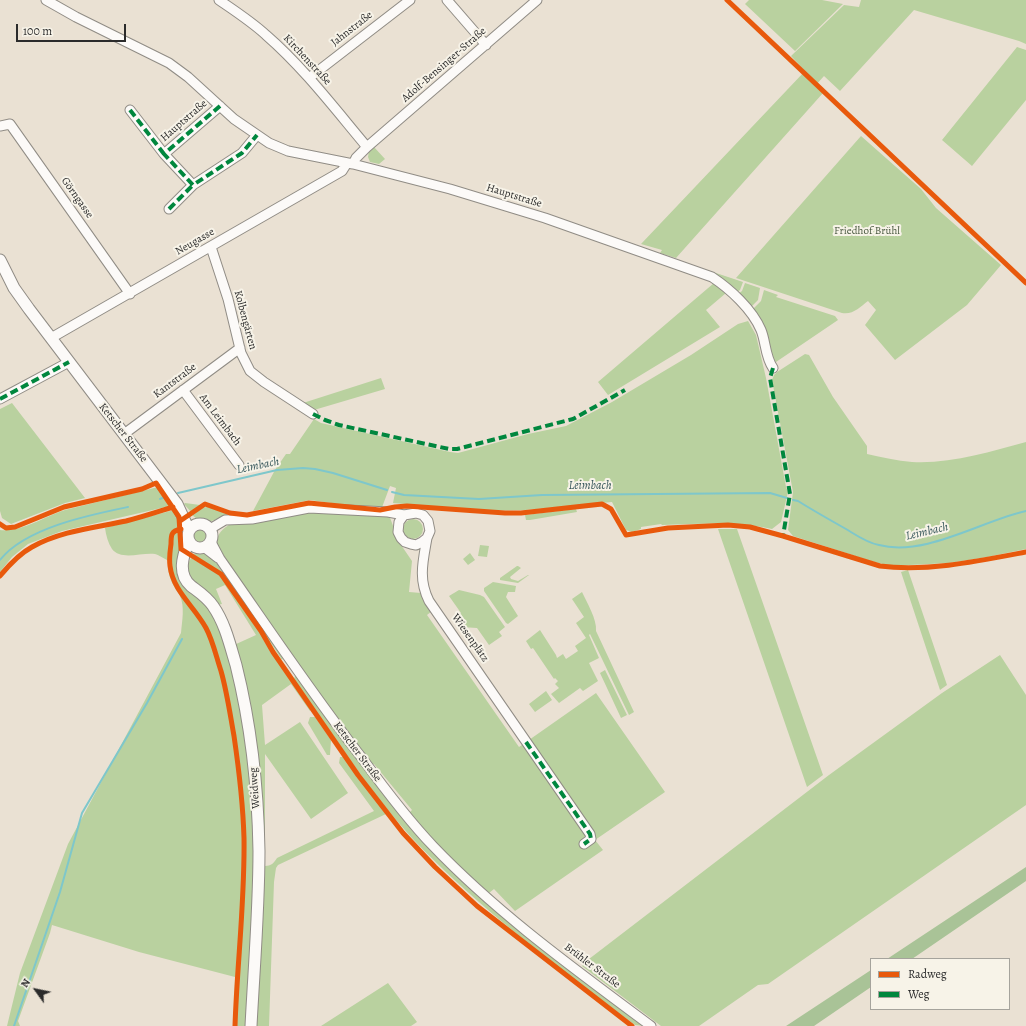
<!DOCTYPE html>
<html>
<head>
<meta charset="utf-8">
<style>
	body { margin:0 }
	#map { position:relative; width:1026px; height:1026px; overflow:hidden; background:#eae1d3; font-family:Alegreya,serif }
	canvas { display:block }
	.legend { position:absolute; left:870px; top:958px; width:140px; height:52px; box-sizing:border-box; background:#f7f3e8; border:1px solid #a5a39c; margin:0; padding:5px 7px; list-style:none; font-size:12px; color:#2b2b2b }
	.legend li { display:flex; align-items:center; gap:8px; height:20px }
	.legend b { width:20px; border:1px solid #a5a39c }
	.north { position:absolute; left:16px; top:970px; width:40px; height:40px; -webkit-text-stroke:3px #f7f3e8; paint-order:stroke; rotate:303deg; font-size:11px; font-weight:700; line-height:16px; text-align:center; color:#2b2b2b }
	.north::after { content:''; display:block; margin:auto; width:14px; height:18px; background:#2b2b2b; clip-path:polygon(50% 0,100% 100%,50% 72%,0 100%) }
	.scale { position:absolute; left:16px; top:24px; width:110px; height:18px; box-sizing:border-box; border:2px solid #2b2b2b; border-top:0; padding-left:5px; font-size:12px; line-height:14px; white-space:nowrap; color:#2b2b2b; -webkit-text-stroke:3px #f7f3e8; paint-order:stroke }
</style>
</head>
<body>
<div id="map">
<canvas width="1026" height="1026"></canvas>
<ul class="legend">
<li><b style="height:5px;background:#e8590c"></b>Radweg</li>
<li><b style="height:5px;background:#00873e"></b>Weg</li>
</ul>
<div class="north">N</div>
<div class="scale">100 m</div>
</div>
<script>
const ctx = document.querySelector('canvas').getContext('2d');
ctx.lineJoin = 'round';
function fillPath(path, color) {
  ctx.fillStyle = color;
  ctx.fill(path, 'evenodd');
}
function trace(path, color, width, dash) {
  ctx.strokeStyle = color;
  ctx.lineWidth = width;
  ctx.lineCap = dash ? 'butt' : 'round';
  ctx.setLineDash(dash || []);
  ctx.stroke(path);
}
function label(font, color, halo, rows, align = 'center') {
  ctx.font = font + ' Alegreya,serif';
  ctx.lineWidth = 4;
  ctx.setLineDash([]);
  ctx.textBaseline = 'middle';
  ctx.strokeStyle = halo;
  ctx.fillStyle = color;
  for (const [text, x, y, turn = 0] of rows) {
    ctx.save();
    ctx.translate(x, y);
    ctx.rotate((+turn || 0) * Math.PI / 180);
    ctx.textAlign = isNaN(turn) ? turn : align;
    if (halo) ctx.strokeText(text, 0, 0);
    ctx.fillText(text, 0, 0);
    ctx.restore();
  }
}
fillPath(new Path2D(`
	M749,0H822L843,4L795,51L745,4Z
	M861,0H1026V44L1019,41L914,10L840,91L824,76L815,86L823,93L676,258L660,253L662,250L641,244L805,71L791,56L844,5L859,7Z
	M1017,47L1026,50V100L972,166L942,140Z
	M861,136L921,189L936,208L1001,265L967,305L895,360L865,325L876,310L868,301C860,307 853,315 842,313L736,278Z
	M374,147L385,159L379,164L370,162L368,157L369,151Z
	M707,270L743,282L740,290L737,292L707,272Z
	M714,283L726,293L706,310L720,327L608,395L598,382Z
	M745,283L760,288L758,300L751,307L738,294L742,291Z
	M764,290L778,295L776,297L835,316L838,320L776,362L771,359L752,310L761,301Z
	M748,321L756,335L766,378L786,487L788,492L781,522L772,529C734,521 701,524 662,525L661,524L641,527V529L632,532L626,530L612,502L525,510L486,511L393,503L396,488L390,486L381,510L310,500L253,511L275,470L286,454H290L314,419L321,423L450,452L458,453L528,434L566,426L612,402L691,355L738,324Z
	M805,354L809,355L833,397L867,446V454C882,457 897,461 912,462C951,464 989,452 1026,442V549L987,557L949,563L890,566L871,561L793,536L788,530L793,492L772,380L774,375L777,372Z
	M381,378L385,389L314,410L303,403Z
	M12,403L85,498L65,503L11,524L2,518L0,511V409Z
	M158,487L170,506L62,531L28,544L12,557L0,572V530C23,532 43,517 65,510Z
	M184,504L185,503L200,505L191,512Z
	M207,507H210L229,515L209,522L197,519L192,515L201,508Z
	M576,509L577,512L530,520H526L525,515Z
	M174,510L179,520V551L181,553L178,561L200,597L216,618L234,672L248,748L255,842L247,1026H234L235,977L139,952L52,925L50,933L18,1021L20,1026H7L20,973L68,844L181,633C182,621 185,607 180,596C179,593 176,591 175,588C170,580 167,571 169,561C165,559 159,555 155,554C142,552 121,561 112,549C108,543 106,535 105,528Z
	M309,511L389,515L399,542L412,561L409,592L421,593L432,611L427,615L519,747L596,693L665,792L595,840L603,850L515,911L494,889L489,893L449,857L409,813L412,810L374,764L371,765C359,746 344,727 330,708C291,655 251,601 217,544C217,533 222,529 232,523Z
	M403 529a10 10 0 1 1 20 0a10 10 0 1 1-20 0Z
	M718,529H737L823,775L807,787Z
	M194 536a6 6 0 1 1 12 0a6 6 0 1 1-12 0Z
	M480,545L489,546L487,557L478,556Z
	M197,552H202L211,556L283,655V658L282,660L251,613L222,573L193,555Z
	M470,553L475,560L468,565L463,559Z
	M191,558L217,573L220,576L260,631L264,641L310,709V711L291,684L262,705L265,745L300,722L348,793L311,819L265,754V850L259,768L251,710L234,645L256,635L225,585L216,589L222,604L217,605C208,596 195,587 189,576C186,570 188,563 191,558Z
	M517,566H518L521,568L510,577L511,579L518,581L528,575H529L518,583L500,580V578Z
	M908,570L947,685L940,690L901,572Z
	M493,582L516,586L515,592H508L506,597L518,616L508,624L506,623L484,591V588Z
	M459,590L480,595L484,597L505,627L499,632L502,636L489,645L477,628L462,627L455,617L461,613L449,596Z
	M582,592C587,603 597,619 596,631L634,712L629,715L590,634L589,635L599,658L589,663L598,681L583,691L580,688L559,703L551,694L559,688L555,684L558,681L555,678L554,679L533,648L531,649L526,641L540,630L556,655L557,658L563,654L566,659L578,651L575,646L586,638L576,623L584,617L572,599Z
	M1000,655L1026,695V805L768,984L758,985L699,1026H661L582,966L589,959L829,775L942,693Z
	M605,670L627,715L621,718L600,673Z
	M295,676L298,677L350,750L411,829L451,870L645,1026L635,1025C557,966 478,908 411,837C367,789 332,732 294,679Z
	M546,691L552,700L535,712L529,704Z
	M310,717H315L331,740L330,755H327L308,723Z
	M340,757H344L386,814L278,865L276,868L274,882L269,1026H256L265,866C271,866 274,863 277,858L374,811L339,763Z
	M388,983L417,1022L411,1026H321Z`), '#b9d19f');
fillPath(new Path2D(`
	M1026,867V881L912,959H887Z
	M871,970V987L814,1026H786Z`), '#a9c397');
trace(new Path2D(`
	M392,492L404,495L479,499L542,495L770,493L787,498
	M178,493L277,470L303,468L315,469L333,473L387,490
	M160,499L165,497
	M793,500L798,501C814,511 830,520 846,529C856,535 867,543 879,545C925,557 981,521 1026,511
	M0,560C25,528 89,515 128,507
	M14,1026L60,892L82,813L147,703L182,639`), '#7ec7cb', 2);
const minor = new Path2D(`
	M46,0L76,17L169,63L188,77L234,119L269,143L288,151L353,164L450,189L545,218L712,277C730,289 752,309 761,330C766,342 765,357 773,368
	M219,0C235,11 252,22 266,35C304,68 335,109 367,147
	M447,0L486,45
	M309,78L410,0
	M220,106L164,154L193,185L242,153L257,135
	M130,110L164,154
	M0,126L10,124L130,294
	M353,164L356,158L367,147L537,0
	M169,209L193,185
	M211,247L228,299L241,353L250,371L264,382L313,414
	M51,338L342,171L347,163
	M183,390L239,465
	M0,399L69,362
	M124,434L240,348
	M210,529L225,520L252,519L309,508L388,512L404,515L416,513L423,515L428,521L430,531L427,538L422,542L416,545L411,544L405,542L401,538L398,532L399,522L404,515
	M427,538C423,561 418,579 429,601L590,834L591,839L584,844
	M211,542L220,559C267,626 312,694 362,758C384,788 407,819 433,846C498,914 576,970 651,1026
	M205,548L218,558`);
const major = new Path2D(`
	M0,260L14,288L29,309L177,504L189,530
	M188 536a12 12 0 1 1 24 0a12 12 0 1 1-24 0Z
	M188,542C183,556 177,574 191,586C199,592 207,597 213,606C225,623 230,645 236,665C251,725 258,789 259,851C259,909 254,968 251,1026`);
trace(minor, '#908c85', 11);
trace(major, '#908c85', 13);
trace(minor, '#fcfaf8', 9);
trace(major, '#fcfaf8', 11);
trace(new Path2D(`
	M220,106L164,154L193,185L242,153L257,135
	M130,110L164,154
	M169,209L193,185
	M773,368L770,378L790,494L783,536
	M0,399L69,362
	M313,414L325,420L339,425L449,449H457L573,419L625,390
	M526,742L590,834L591,839L584,844`), '#00873e', 4, [8, 4]);
trace(new Path2D(`
	M727,0L1026,283
	M180,521L205,504L230,513L247,515L309,503L380,510L395,507L407,506L505,513H521L602,504L611,509L626,535L668,528L728,525L750,527L783,536L880,566C927,572 979,561 1026,552
	M0,524L6,528L15,527L64,507L142,489L156,483L179,517L181,549L221,574L261,631L273,652L358,775L403,833L435,867L477,906L632,1026
	M181,529C171,531 171,535 171,544C170,551 169,559 170,566C173,591 194,606 206,628C213,641 216,656 221,671C227,692 230,714 234,736C239,770 243,804 244,838C245,901 237,964 235,1026
	M0,576C9,565 19,554 32,547C61,531 93,528 126,521C142,517 157,512 173,507`), '#e8590c', 5);
label('11px', '#2b2b2b', '#f7f3e8', [
	["Jahnstraße",352,29,-38],
	["Kirchenstraße",307,60,47],
	["Adolf-Bensinger-Straße",444,65,-41],
	["Hauptstraße",184,121,-41],
	["Hauptstraße",514,196,17],
	["Görngasse",77,198,55],
	["Neugasse",195,242,-30],
	["Kolbengärten",245,320,75],
	["Kantstraße",175,381,-37],
	["Am Leimbach",220,420,53],
	["Ketscher Straße",123,433,52],
	["Wiesenplätz",470,638,55],
	["Ketscher Straße",357,752,53],
	["Weidweg",255,788,-94],
	["Brühler Straße",592,966,37]
]);
label('11px', '#4a5941', '#f7f3e8', [
	["Friedhof Brühl",867,231]
]);
label('italic 12px', '#36565a', '#f7f3e8', [
	["Leimbach",258,466,-12],
	["Leimbach",590,486],
	["Leimbach",927,532,-13]
]);
</script>
</body>
</html>
